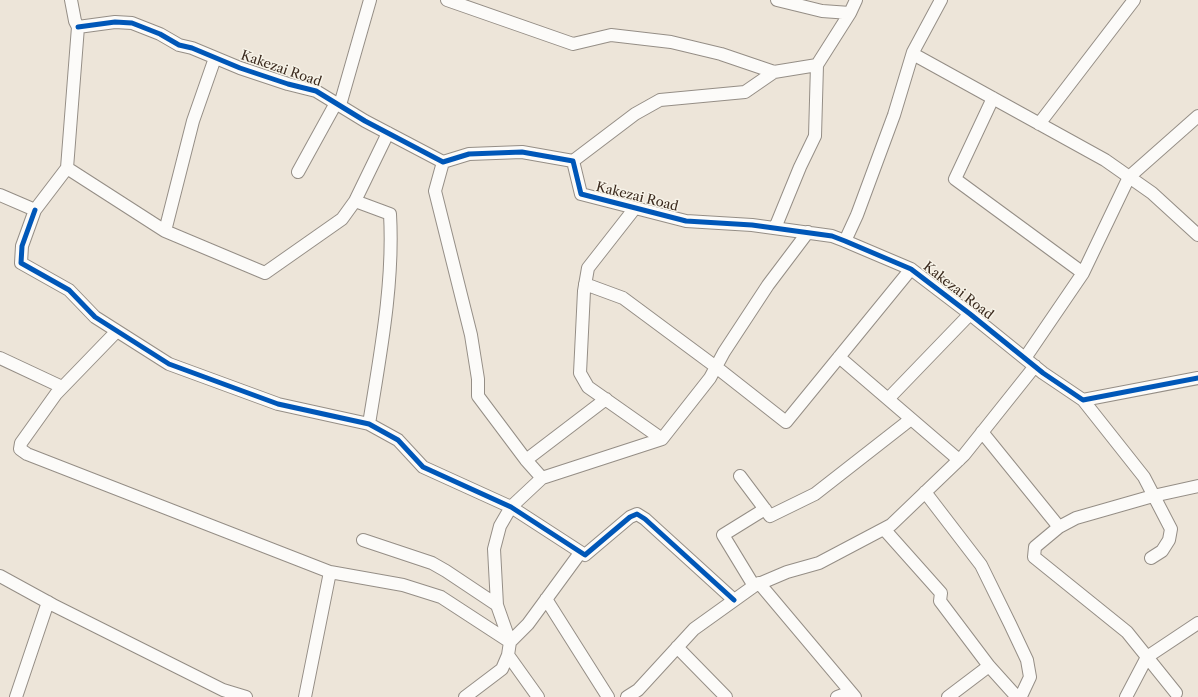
<!DOCTYPE html>
<html>
<head>
<meta charset="utf-8">
<style>
	body { margin:0 }
	canvas { display:block; background:#ede5d9 }
</style>
</head>
<body>
<canvas width="1198" height="697"></canvas>
<script>
const ctx = document.querySelector('canvas').getContext('2d');
ctx.lineJoin = 'round';
function trace(path, color, width, dash) {
  ctx.strokeStyle = color;
  ctx.lineWidth = width;
  ctx.lineCap = dash ? 'butt' : 'round';
  ctx.setLineDash(dash || []);
  ctx.stroke(path);
}
function label(font, color, halo, rows, align = 'center') {
  ctx.font = font + ' "Libre Caslon Text",serif';
  ctx.lineWidth = 3;
  ctx.setLineDash([]);
  ctx.textBaseline = 'middle';
  ctx.strokeStyle = halo;
  ctx.fillStyle = color;
  for (const [text, x, y, turn = 0] of rows) {
    ctx.save();
    ctx.translate(x, y);
    ctx.rotate((+turn || 0) * Math.PI / 180);
    ctx.textAlign = isNaN(turn) ? turn : align;
    if (halo) ctx.strokeText(text, 0, 0);
    ctx.fillText(text, 0, 0);
    ctx.restore();
  }
}
const minor = new Path2D(`
	M447,0L573,44L611,35L671,42L721,54L774,72
	M850,13L856,0
	M78,27L115,22L132,23L160,34L179,45L192,48L240,68L288,84L316,91L365,121L443,162L469,154L522,152L573,161L581,194L686,221L752,225L832,236L845,241L911,269L970,314L1043,373L1083,400L1198,378
	M913,54L1105,160L1152,193L1198,235
	M993,98L955,179L1083,273
	M340,105L370,0
	M1039,124L1134,0
	M573,161L635,114L660,100L745,92L774,72L817,65
	M443,162L435,191L471,335L478,379V396L526,460L542,478
	M67,168L165,231L265,273L342,219L355,201L388,133
	M298,172L336,103
	M0,195L35,210L67,168L78,27L75,21L71,0
	M355,201L390,214C394,284 380,355 369,424
	M635,208L588,268L584,291L580,373L588,387L662,439
	M35,210L22,246L21,263L69,290L95,317L169,364L278,404L369,424L398,440L423,467L511,507L585,555L630,517L637,514L645,519L734,600
	M775,228L800,167L815,136L817,65L850,13L822,11L777,0
	M165,231L193,121L215,58
	M845,241L857,215L894,115L913,52L941,0
	M585,284L623,298L716,367L786,422L911,269
	M117,331L56,394L21,443L20,449L27,454L330,572L403,585L441,597L510,642
	M839,357L959,460
	M0,358L62,387
	M1025,358L1083,273L1129,177L1198,116
	M888,399L970,314
	M1083,400L1144,477L1171,529L1169,540L1162,551L1151,558
	M982,432L1059,527
	M526,460L606,399
	M740,476L770,516L815,494L911,419
	M884,529L941,593L940,601L989,666L1016,696L1022,694L1030,677L1027,660L1010,624L981,565L925,492
	M363,540L432,563L446,571L497,605
	M0,576L53,605L223,690L246,697
	M759,583L855,697
	M754,586L723,535L765,509
	M546,599L608,697
	M510,642L528,624L580,553
	M677,647L726,697
	M508,655L538,697
	M1176,693L1127,632L1034,557L1035,547L1059,527L1076,518L1153,496L1198,486
	M16,697L48,602
	M305,697L330,572
	M465,697L502,669L508,655L510,642L497,605L494,549L500,526L511,507L542,478L662,439L710,378L724,352L768,285L808,232
	M627,697L638,690L694,629L754,586L787,572L819,563L891,525L964,455L1035,366
	M837,697L850,692
	M948,697L989,666
	M1126,697L1147,657L1198,623`);
trace(minor, '#958e86', 14);
trace(minor, '#fcfbf9', 12);
trace(new Path2D(`
	M78,27L115,22L132,23L160,34L179,45L192,48L240,68L288,84L316,91L365,121L443,162L469,154L522,152L573,161L581,194L686,221L752,225L832,236L845,241L911,269L970,314L1043,373L1083,400L1198,378
	M35,210L22,246L21,263L69,290L95,317L169,364L278,404L369,424L398,440L423,467L511,507L585,555L630,517L637,514L645,519L734,600`), '#0057b8', 5);
label('13px', '#3b2a1e', '#f7f3e8', [
	["Kakezai Road",281,69,19],
	["Kakezai Road",637,197,14],
	["Kakezai Road",958,291,38]
]);
</script>
</body>
</html>
